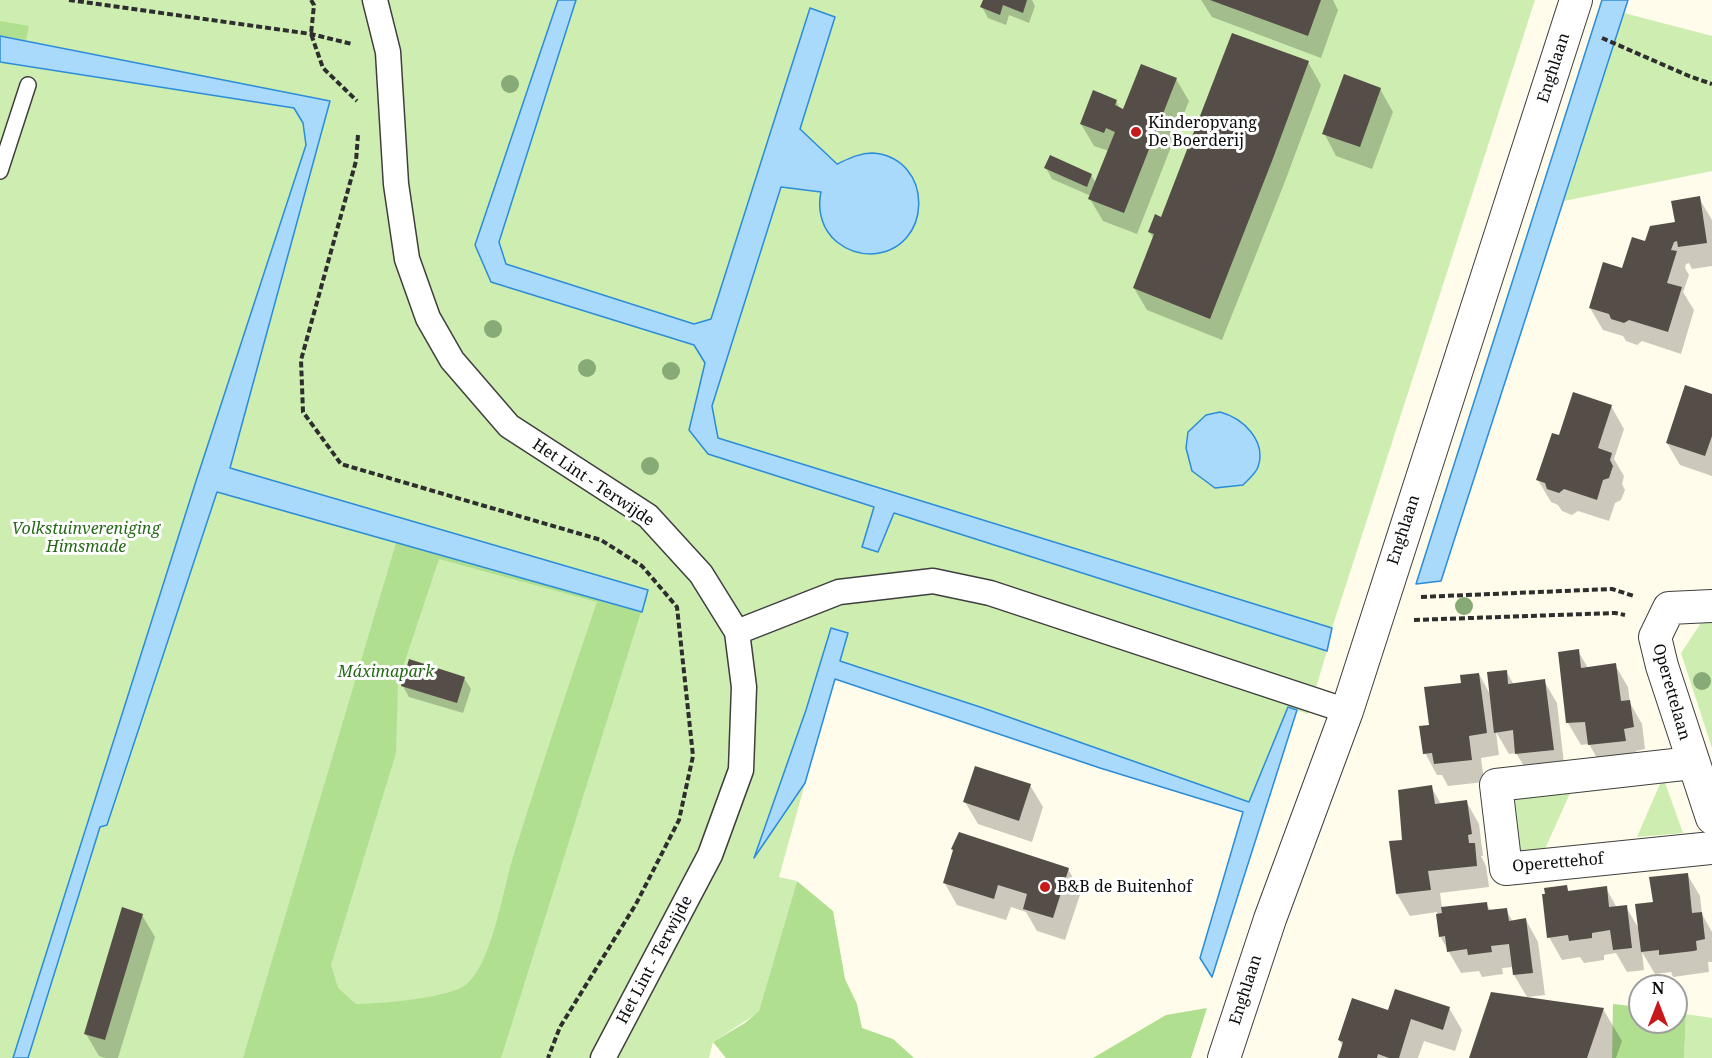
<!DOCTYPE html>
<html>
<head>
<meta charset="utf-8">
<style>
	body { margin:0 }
	#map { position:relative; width:1712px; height:1058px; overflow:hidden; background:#fffceb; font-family:"Noto Serif",serif }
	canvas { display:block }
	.north { position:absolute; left:1628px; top:974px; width:60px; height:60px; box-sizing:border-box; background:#fff; border:2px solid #9e9e9e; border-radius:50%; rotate:0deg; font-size:16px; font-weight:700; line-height:24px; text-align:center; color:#0c0c0c }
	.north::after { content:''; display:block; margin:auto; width:21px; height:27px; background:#c7191a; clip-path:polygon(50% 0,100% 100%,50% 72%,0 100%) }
</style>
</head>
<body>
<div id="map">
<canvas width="1712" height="1058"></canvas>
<div class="north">N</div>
</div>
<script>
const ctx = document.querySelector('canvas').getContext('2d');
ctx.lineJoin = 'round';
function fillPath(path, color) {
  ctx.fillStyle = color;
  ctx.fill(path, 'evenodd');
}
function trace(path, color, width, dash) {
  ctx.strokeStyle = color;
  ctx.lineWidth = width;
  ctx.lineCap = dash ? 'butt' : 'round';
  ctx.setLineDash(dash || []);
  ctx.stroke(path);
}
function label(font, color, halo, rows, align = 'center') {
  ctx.font = font + ' "Noto Serif",serif';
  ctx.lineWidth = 6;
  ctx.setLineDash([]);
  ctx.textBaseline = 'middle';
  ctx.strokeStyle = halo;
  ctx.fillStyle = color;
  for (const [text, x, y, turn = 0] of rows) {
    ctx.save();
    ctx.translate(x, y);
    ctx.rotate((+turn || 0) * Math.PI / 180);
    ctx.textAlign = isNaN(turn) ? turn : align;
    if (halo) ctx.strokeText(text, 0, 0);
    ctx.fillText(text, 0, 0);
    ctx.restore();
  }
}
fillPath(new Path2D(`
	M0,0H558L475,245L491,281L695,345L705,363L689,429L707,454L874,507L862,546L878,552L894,513L1327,651L1308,714L1288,707L1250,802L983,708L839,661L779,877L797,881L759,1012L713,1042L709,1058H0Z
	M576,0H1535L1332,628L718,438L712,406L835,18L810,8L711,319L695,324L506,264L499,242Z
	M1624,13L1712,36V171L1564,201Z
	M1712,619V748L1681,653L1703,620Z
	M1663,777L1683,833L1637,837Z
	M1571,791L1545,849L1520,854L1512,798Z
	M1686,1014L1712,1018V1058H1684Z`), '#ceedb1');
fillPath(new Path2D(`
	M0,21L29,26L26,40L0,36Z
	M396,543L641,612L501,1058H243ZM439,559L597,602C568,686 540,771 513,857C503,890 492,962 467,984C451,998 379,1004 356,1004L338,988L331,965L396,753L398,682Z
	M797,881L833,911L845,979L857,1004L862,1028L893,1039L914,1058H726L713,1042L745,1023L759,1011Z
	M1613,1004L1640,1007V1022H1676V1013L1686,1014L1684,1058H1612Z
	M1207,1008L1191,1058H1093L1166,1015Z`), '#b0df8f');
const water = new Path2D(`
	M558,0H576L499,242L506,264L694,324L711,319L810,8L835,17L800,129L837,164C848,159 859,153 872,153C935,157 934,251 871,254C859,254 847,250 837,242C822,230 817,210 821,192L781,187L712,406L718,438L1332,628L1327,651L894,513L878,552L862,547L874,507L708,454L689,430L705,363L694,345L491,282L475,245Z
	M1602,0H1628L1441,581L1416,584Z
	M0,36L330,101L230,468L648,590L642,612L217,492L107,825L100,827L28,1058H13L196,481L306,145L303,123L294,108L0,62Z
	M1220,412C1243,418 1267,441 1258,467C1256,473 1248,480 1243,485L1215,488L1192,471L1186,448L1188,432L1206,415Z
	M831,628L848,633L840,661L983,708L1249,802L1288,707L1297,710L1212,977L1200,958L1243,812L1100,768L835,679L805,783L754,858L806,710Z`);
fillPath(water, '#aadafb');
trace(water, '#2b8cd9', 1.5);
fillPath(new Path2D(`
	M985,0H1032L1035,6L1029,23L1009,15L1006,25L988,18L982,7Z
	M1201,0H1333L1338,10L1321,58L1212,17Z
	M1308,62L1321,85L1284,184L1222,340L1147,310L1134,288L1154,239L1149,231Z
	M1176,79L1189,101L1137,234L1103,221L1090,199L1091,196L1052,179L1046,168L1091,175L1096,183L1109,151L1094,146L1081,124L1116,101L1120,109L1124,111Z
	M1380,89L1393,112L1372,169L1336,156L1324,133Z
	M1699,198L1712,220V266L1692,269L1689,263L1686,264L1685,268L1689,275L1683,292L1694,310L1681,354L1642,341L1637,345L1626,341L1623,336L1603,330L1590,308L1646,243L1676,224Z
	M1712,396V476L1680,465L1667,443Z
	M1611,406L1624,429L1614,459L1624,476L1622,484L1625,490L1621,500L1615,503L1609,521L1578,511L1572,515L1562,511L1558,505L1551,502L1538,480L1560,437Z
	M1578,651L1588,668L1615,665L1628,687L1630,703L1642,724L1645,749L1636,751L1637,762L1602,767L1589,744L1581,745L1568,723L1559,654Z
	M1506,671L1514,685L1544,681L1557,703L1565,772L1530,776L1516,753L1509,754L1496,732L1499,755L1481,758L1484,782L1448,786L1442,775H1437L1425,753L1431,727L1462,684L1479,674L1491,696Z
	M464,678L471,689L463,713L409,697L403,686Z
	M1030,785L1043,807L1032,842L978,824L965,802Z
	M1431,787L1441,804L1466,801L1479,824L1483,856H1481L1486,866L1489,887L1440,893L1442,908L1486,904L1491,911L1506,910L1513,922L1526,920L1538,942L1545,995L1527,997L1514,975L1513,967L1502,968L1503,974L1482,977L1479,971L1461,973L1440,936L1437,912L1410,916L1397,894L1391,843L1404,841Z
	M1068,869L1081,892L1065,940L1037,931L1026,912L1011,907L1006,920L957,905L944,882Z
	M1687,874L1700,896L1702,914L1712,932V962H1708L1709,972L1673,977L1671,972L1655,974L1642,952L1644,970L1627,972L1616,953L1604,955V960L1584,963L1580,957L1562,960L1549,937L1566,886L1569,892L1606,888L1617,908L1626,907L1639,929L1654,903Z
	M142,915L155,937L118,1058H105L99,1056L86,1034Z
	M1449,1008L1462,1030L1455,1051L1424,1041L1418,1058H1340L1343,1047L1339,1040L1389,1011Z
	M1603,1009L1622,1041L1616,1058H1471Z`), '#0003');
fillPath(new Path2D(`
	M983,0H1027L1023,13L1003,5L1000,15L980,7Z
	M1210,0H1321L1308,36Z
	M1232,33L1309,61L1272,161L1210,319L1133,288L1154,234L1148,232L1155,214L1161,217Z
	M1141,64L1177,78L1124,213L1088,199L1115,132L1106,128L1104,133L1080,124L1093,90L1117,100L1115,105L1123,109Z
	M1344,74L1381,88L1360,147L1322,134Z
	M1050,155L1092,174L1087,187L1044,168Z
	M1700,196L1707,243L1678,247L1677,241L1674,242L1671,250L1677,251L1667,283L1682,287L1668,332L1629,320L1624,323L1611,319L1609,314L1589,308L1603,262L1622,268L1632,237L1645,241L1650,226L1675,222L1671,201Z
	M1685,385L1712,394V436L1705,456L1666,443Z
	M1573,392L1612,405L1598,448L1612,453L1610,460L1613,466L1609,478L1603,480L1597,500L1564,489L1559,493L1547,489L1545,483L1536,480L1552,433L1559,435Z
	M1579,649L1581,668L1616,663L1621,701L1630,700L1634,727L1624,729L1626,741L1588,745L1585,722L1566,723L1558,652Z
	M409,659L465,677L457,703L401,686Z
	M1507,670L1508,684L1545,679L1554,750L1515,754L1513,730L1494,733L1487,672Z
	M1479,673L1487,733L1469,736L1472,760L1434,764L1432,753L1423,754L1419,726L1429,725L1424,687L1461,683L1460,675Z
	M975,766L1031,784L1019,821L963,802Z
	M1432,785L1435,804L1467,800L1472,834L1468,835L1469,843H1475L1477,866L1428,871L1431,890L1396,894L1389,841L1402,840L1398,790Z
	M959,832L1069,868L1053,918L1023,909L1027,894L998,885L994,899L943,883L953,850L951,849Z
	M1688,873L1692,913L1702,912L1705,939L1696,941L1697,950L1694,951L1659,955V950L1641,952L1635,904L1653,902L1649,877Z
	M1567,885L1568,891L1607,886L1609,907L1627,905L1632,948L1613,950L1610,930L1592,933V938L1569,941L1568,935L1547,938L1542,894H1545L1544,888Z
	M1487,902L1488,910L1507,908L1509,921L1526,918L1533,973L1513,975L1509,944L1491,946L1492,952L1468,955L1467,949L1447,952L1445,936L1439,937L1436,914L1442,913L1441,907Z
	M122,907L143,914L105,1040L84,1034Z
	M1395,989L1450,1007L1443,1030L1411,1019L1399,1058H1389L1378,1054L1377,1058H1338L1343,1042L1338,1040L1352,998L1388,1010Z
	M1491,992L1604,1008L1587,1058H1469Z`), '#554d47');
const service = new Path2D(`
	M0,171L28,85`);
const pedestrian = new Path2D(`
	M375,0L388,52L396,184L407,259L428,318L452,360L509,426L648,516L701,574L737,632L744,687L741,770L710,855L603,1058
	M737,632L839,592L933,581L990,593L1347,711`);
const minor = new Path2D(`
	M1712,606L1669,608L1655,637L1662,666L1712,818
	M1692,763L1496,785L1506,869L1712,848
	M1224,1058L1270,919L1347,711L1576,0`);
trace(service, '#3f3f3f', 18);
trace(pedestrian, '#3f3f3f', 27);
trace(minor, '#3f3f3f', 34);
trace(new Path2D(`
	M69,0L311,34L352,44
	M311,0L314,5L311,34L323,68L357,101
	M1602,38L1689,76L1712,84
	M358,135L356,161L301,360L303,412L341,464L601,540L642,566L677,607L693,756L679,820L636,904L560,1027L548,1058
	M1421,597L1612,589L1634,596
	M1414,620L1615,613L1625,615`), '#2e2e2e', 4, [6, 3]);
trace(service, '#fff', 15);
trace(pedestrian, '#fff', 24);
trace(minor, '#fff', 32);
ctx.fillStyle = '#87ab76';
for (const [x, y] of [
	[510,84],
	[493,329],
	[587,368],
	[671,371],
	[650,466],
	[1464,606],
	[1702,681]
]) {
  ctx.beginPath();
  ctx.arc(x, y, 9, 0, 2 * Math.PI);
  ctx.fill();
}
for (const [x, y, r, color] of [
	[1136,132,6,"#c7191a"],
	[1045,887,6,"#c7191a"]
]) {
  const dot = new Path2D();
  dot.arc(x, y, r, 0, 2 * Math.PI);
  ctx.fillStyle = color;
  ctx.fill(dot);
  trace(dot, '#fff', 2);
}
label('16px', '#0c0c0c', '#fff', [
	["Enghlaan",1554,68,-72],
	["Het Lint - Terwijde",593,483,34],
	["Enghlaan",1404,530,-72],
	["Operettelaan",1671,692,74],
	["Operettehof",1558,863,-5],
	["Het Lint - Terwijde",655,960,-62],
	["Enghlaan",1246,990,-72]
]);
label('16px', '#0c0c0c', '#fff', [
	["Kinderopvang",1148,123],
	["De Boerderij",1148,141],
	["B&B de Buitenhof",1057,887]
], 'left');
label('italic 16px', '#256917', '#fff', [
	["Volkstuinvereniging",86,529],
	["Himsmade",86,547],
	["Máximapark",386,672]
]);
</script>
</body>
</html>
